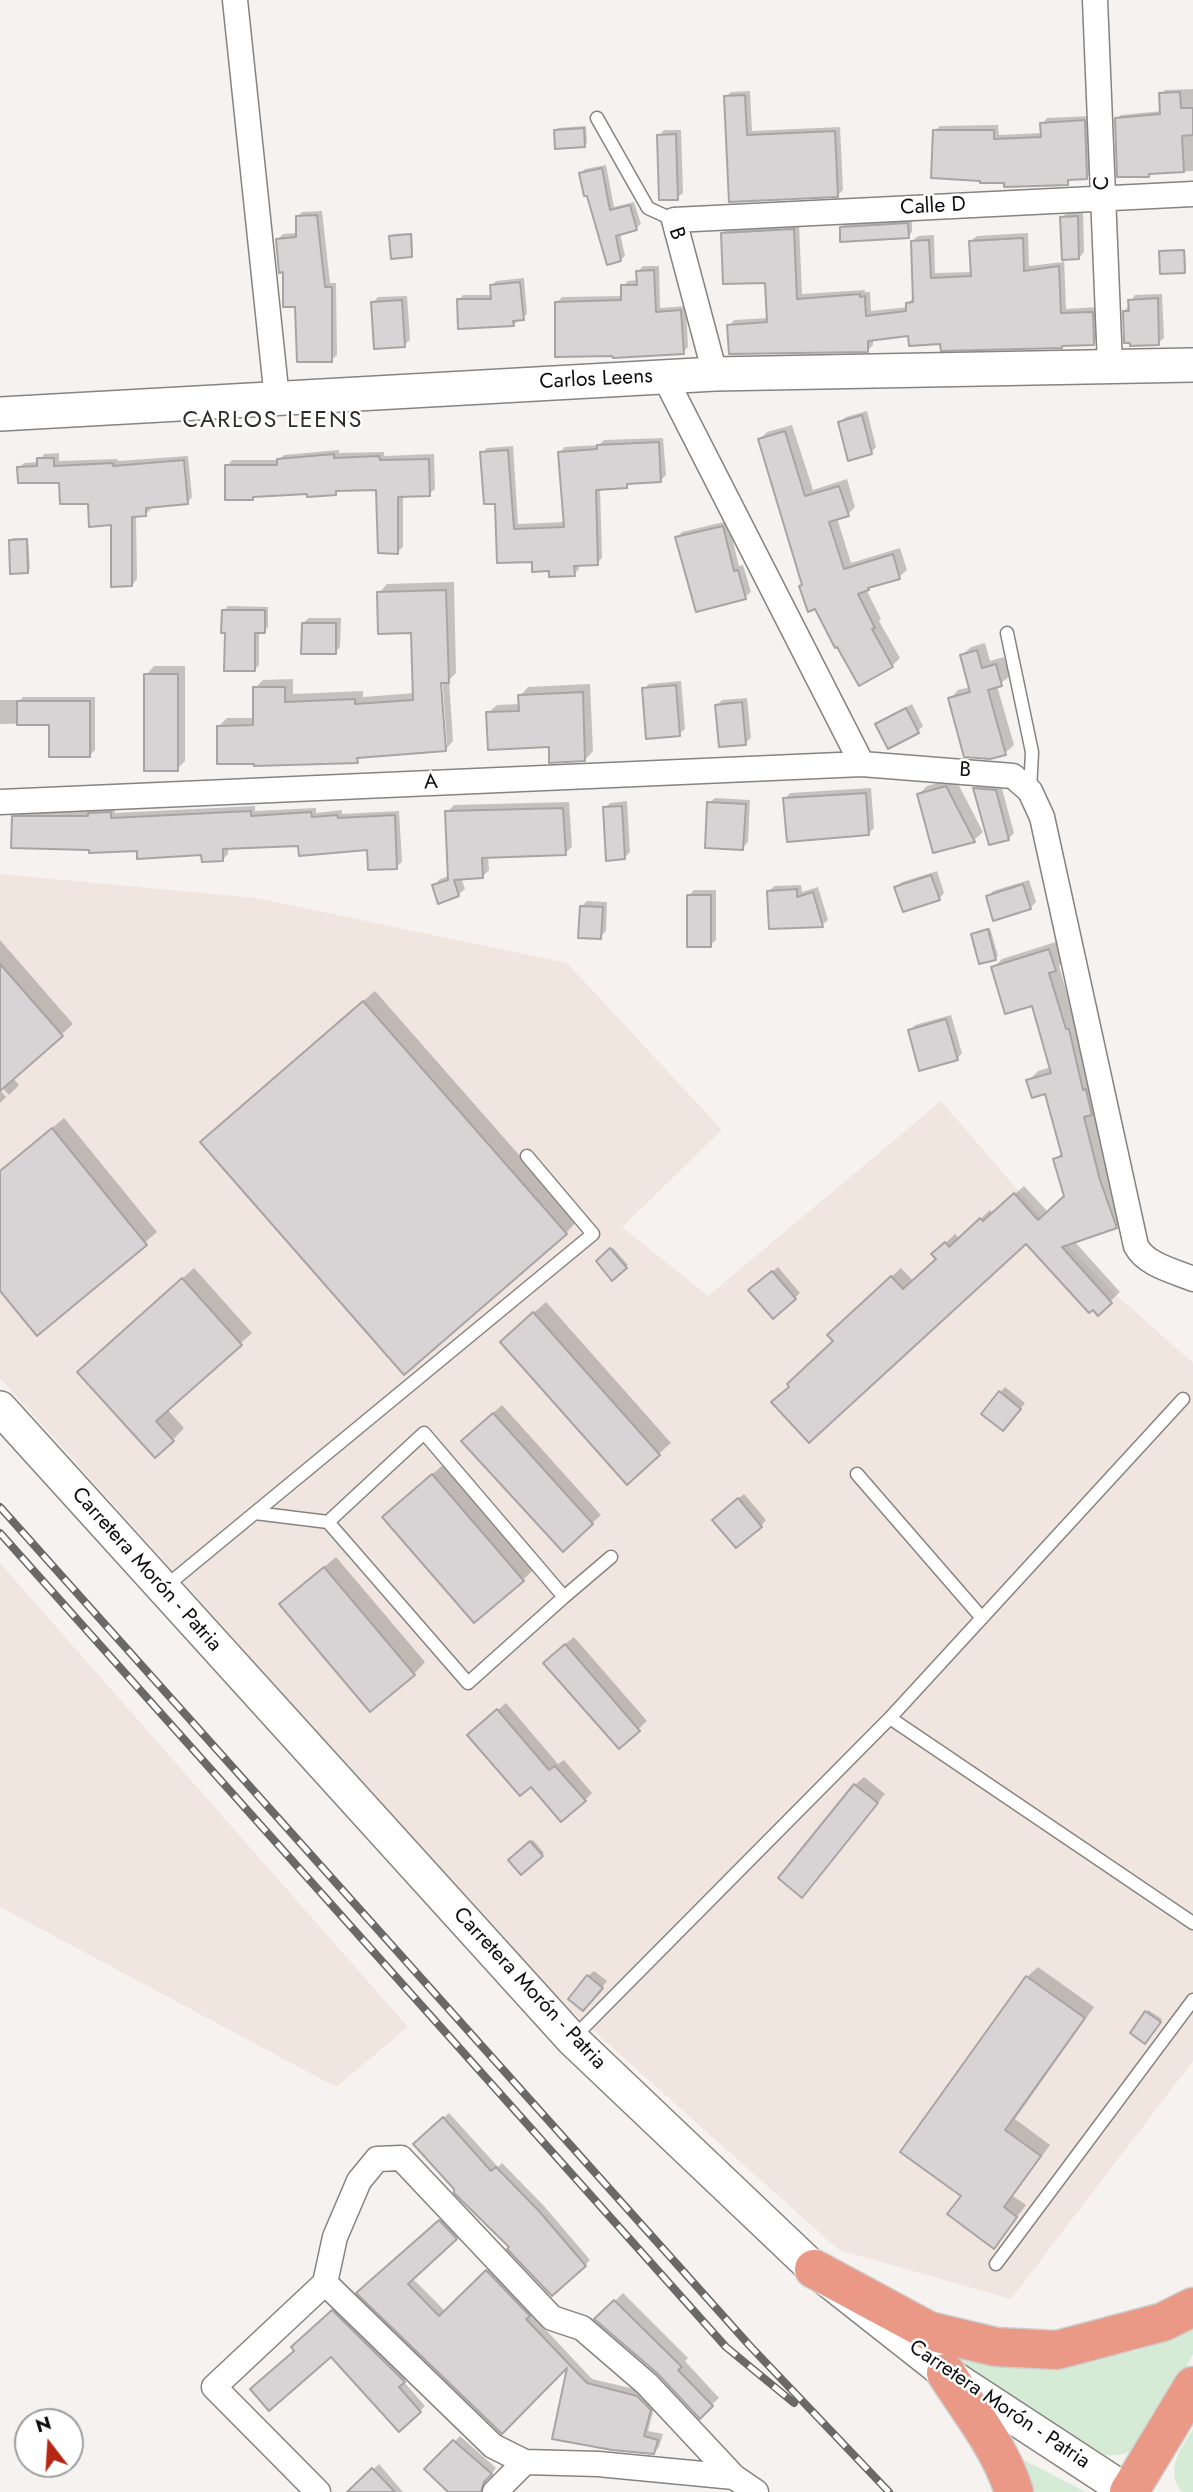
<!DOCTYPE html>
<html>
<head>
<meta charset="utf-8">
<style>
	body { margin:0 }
	#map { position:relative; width:1193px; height:2492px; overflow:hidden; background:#f6f2ef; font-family:Jost,sans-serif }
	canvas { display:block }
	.north { position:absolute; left:14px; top:2408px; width:70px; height:70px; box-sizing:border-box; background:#fff; border:2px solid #9f9e9e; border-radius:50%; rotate:343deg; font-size:19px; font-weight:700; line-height:28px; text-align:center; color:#0e0c0c }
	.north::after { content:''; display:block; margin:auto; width:24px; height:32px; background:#b42713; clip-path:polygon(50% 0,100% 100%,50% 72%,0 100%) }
</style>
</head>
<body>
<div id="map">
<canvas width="1193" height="2492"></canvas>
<div class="north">N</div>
</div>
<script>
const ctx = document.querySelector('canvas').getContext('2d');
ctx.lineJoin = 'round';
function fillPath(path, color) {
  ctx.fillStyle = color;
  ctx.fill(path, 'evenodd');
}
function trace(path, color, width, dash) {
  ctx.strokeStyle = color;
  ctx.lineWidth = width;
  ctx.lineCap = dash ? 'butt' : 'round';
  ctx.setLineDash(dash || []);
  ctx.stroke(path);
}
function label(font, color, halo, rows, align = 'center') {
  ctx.font = font + ' Jost,sans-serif';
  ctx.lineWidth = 5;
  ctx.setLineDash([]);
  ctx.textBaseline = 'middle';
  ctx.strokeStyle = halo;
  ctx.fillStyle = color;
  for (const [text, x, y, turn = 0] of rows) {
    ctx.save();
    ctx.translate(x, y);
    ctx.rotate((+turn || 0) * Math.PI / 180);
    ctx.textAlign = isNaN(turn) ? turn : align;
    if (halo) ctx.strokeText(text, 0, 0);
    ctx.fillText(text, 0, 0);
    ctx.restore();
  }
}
fillPath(new Path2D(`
	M0,874L256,898L567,963L722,1130L622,1227L708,1296L941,1101L1053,1231L1111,1290L1193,1363V2061L1011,2299L839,2250L550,1992L0,1378Z
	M0,1563L408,2027L336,2087L0,1907Z`), '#f1e6df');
fillPath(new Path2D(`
	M1193,2327V2354L1146,2443C1132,2452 1122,2456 1105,2455L947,2359L1027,2367L1065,2364L1136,2351Z
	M1193,2429V2492H1182C1164,2470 1181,2449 1193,2429Z
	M1014,2455L1086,2492H1024Z`), '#d5ebd5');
fillPath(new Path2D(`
	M1193,89V171L1119,175L1117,119L1121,115L1162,111L1161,94L1165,90Z
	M750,91L752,131L840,127L843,190L838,195L730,201L726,97L731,92Z
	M1090,116L1092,171L1087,177L1072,178L1067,183L1006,181L934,131L940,126L998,125L999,135L1042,133V124L1047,118Z
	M586,126L587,143L585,145L556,131L558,128Z
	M664,130H681L683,193L677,198L659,136Z
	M606,165L614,207L634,202L641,224L636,228L620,233L625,256L620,260L581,173L585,169Z
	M322,211L330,283H336L337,355L331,360L297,305L285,270L278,239L283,234L298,233L297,217L302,212Z
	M1067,212H1083L1084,252L1079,258H1064L1066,309L1098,307L1099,337L1094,343L942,342L910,334L873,339V345L868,350L729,326L734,320L769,318L767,282L723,233L728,228L799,224L802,294L865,290V292H870L871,311L908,307V303L913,298L912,241L918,236L934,235L935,273L973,272L971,241L977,236L1028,233L1029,266L1063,262L1062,218Z
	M912,220V232L908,237L841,227L846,223Z
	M412,233L413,253L411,256L391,237L393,234Z
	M1185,249L1186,269L1184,271L1161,252L1163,250Z
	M643,266H659L660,308L686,306L688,347L683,352L557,303L562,297L623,296V286L628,281L638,280V271Z
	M524,278L527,314L513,325L459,300L463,295H492V285L496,281Z
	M1162,294L1164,338L1158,343L1124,312L1135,295Z
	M407,296L410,340L404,345L373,303L378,297Z
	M867,411L876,447L871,453L840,422L846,417Z
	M792,425L813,490L847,479L855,507L848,514L837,518L851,563L900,548L907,570L899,577L866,589L881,619L879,621L900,658L892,666L859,684L759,440L767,432Z
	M663,438L666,475L661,480L631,482L627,486L600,488L602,558L597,563L579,564V569L574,574L550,569L533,561L497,502L482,453L487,448L513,446L518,524L565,522L560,452L565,447L599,445L604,440Z
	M339,450V453L384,452V456L434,454L435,489L429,494L403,495V547L397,552L378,488L340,489L335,494L256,495L253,498L227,466L232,460H278L284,455Z
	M59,453V461L117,459L118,461L188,456L192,497L187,503L151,506V509L146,514L136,515L137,579L132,585L113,524L89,502L61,481L19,468L24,463L39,462L44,454Z
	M728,521L739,566L743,565L751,592L745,597L677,538L682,532Z
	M13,538H28L30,569L27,571L11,540Z
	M454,582L456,673L449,680L453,741L445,750L362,756L357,761L219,726L227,718H255V688L263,680L293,679V694L363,691V697L415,693L413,631L379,593L387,584ZM439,674H442L447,745H443Z
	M228,606L268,607V627L264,631H259V665L255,669L227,631L223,611Z
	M309,618H341L340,647L335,652L303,623Z
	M985,643L990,661L1004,657L1010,676L997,686L1014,745L1005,753L950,699L958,690L971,687L962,655L971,647Z
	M154,666H185V761L177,769L146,675Z
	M681,681L685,729L679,734L644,689L649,684Z
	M590,684L593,751L585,760L551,745L488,713L497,705L520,704V696L528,687Z
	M23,697H95V750L90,755L51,723L0,724V737V700H20Z
	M747,698L751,738L745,743L717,705L722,700Z
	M912,704L923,726L918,731L877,724L883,719Z
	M955,778L983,832L974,840L935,851L919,794L927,786Z
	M980,783L1001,785L1014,833L1008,839L975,788Z
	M871,788L874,828L868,834L785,799L790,793Z
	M715,798L750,800L748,842L742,848L709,803Z
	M627,801L630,852L624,858L605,808L610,803Z
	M569,802L572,847L565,853L488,856L489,870L482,877H461L465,889L458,895L434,885L440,879L449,876L447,812L454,805Z
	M255,806V811L316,808V813L342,810V814L399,811L402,862L396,867L369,849L300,844L228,847V854L223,859L203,853L91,849L14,817L19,812L92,811L95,808H115V813Z
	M937,871L944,893L939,899L896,887L902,882Z
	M1029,880L1036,902L1030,908L988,897L993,891Z
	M801,885L802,892L818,887L828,920L822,925L769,891L774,886Z
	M694,890H716V940L710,945L689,896Z
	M587,901L607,902L606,931L600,937L581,907Z
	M990,928L998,956L995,958L973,935Z
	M0,940L73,1024L13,1078L19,1085L9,1095L0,1085Z
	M1059,941L1064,960L1059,966L1075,1021L1125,1217L1116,1227L1074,1241L1120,1292L1098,1313L1026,1242L835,1341L838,1326L901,1268L913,1281L938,1258L934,1254L955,1234L960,1239L990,1210L993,1214L1024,1186L1048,1212L1066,1196L1055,1159L1063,1152L1046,1092L1028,1081L1038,1071L1051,1067L1033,1004L993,968L1002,959Z
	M375,991L577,1221L566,1233L213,1131Z
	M951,1015L962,1053L957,1059L910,1030L915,1025Z
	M0,1090L6,1097L0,1103Z
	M64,1118L157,1232L38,1334L0,1288V1172Z
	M613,1248L628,1265L613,1278L598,1261Z
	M778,1267L800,1293L795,1298L756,1285Z
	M194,1268L252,1333L167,1409L184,1428L173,1440L91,1361Z
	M546,1302L671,1443L627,1482L513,1331Z
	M1005,1387L1025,1403L1008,1424L1000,1393Z
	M502,1405L601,1515L563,1550L472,1432Z
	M444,1464L534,1569L523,1580L396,1506Z
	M744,1494L766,1520L761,1526L719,1514Z
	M336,1557L425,1662L414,1674L293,1593Z
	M574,1637L647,1721L619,1747L553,1654Z
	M506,1703L558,1764L564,1760L592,1793L585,1800L477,1728Z
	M864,1777L885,1794L810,1887L855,1785Z
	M533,1840L544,1853L521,1873L510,1860Z
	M1038,1967L1094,2007L1015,2119L1050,2145L1013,2196L1026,2205L994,2246L963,2195L1027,1977Z
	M594,1971L607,1981L589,2004L588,1976Z
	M1148,2010L1162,2019L1147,2039L1146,2012Z
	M449,2113L498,2167L502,2163L544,2206L590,2260L585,2265L511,2247L415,2144Z
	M445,2216L461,2233L412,2278L446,2312L492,2266L530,2313L592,2379L643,2391L655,2404L648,2431L663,2434L659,2447L654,2453L554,2437L570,2363L502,2431L364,2287Z
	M623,2293L688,2358L685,2361L719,2398L700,2416L658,2372L597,2319Z
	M338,2306L409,2375L403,2381L425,2406L420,2411L331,2354L297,2350L293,2347Z
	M460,2436L496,2468L486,2481V2492H450L427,2469Z
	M379,2464L403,2492H350Z`), '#0003');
const building = new Path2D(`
	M1180,92L1181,108H1193V135L1182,136L1184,172L1149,174V177H1117L1115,118L1160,114L1159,93Z
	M745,95L747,135L835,131L838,197L729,202L724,96Z
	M1085,120L1087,179L1068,180V185L1004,187V183H980V181L931,178L933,130H994V139L1041,137L1040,123Z
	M584,128L585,147L555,149L554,130Z
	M676,134L678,200H659L657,135Z
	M602,168L610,210L630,205L637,230L616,236L621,261L607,265L587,196H584L579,173Z
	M317,215L325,287H332V362H297L295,307H283V272L279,273L276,239L296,237V216Z
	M1078,216L1079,259L1062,260L1060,217Z
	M908,223L909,238L840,242V227Z
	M794,229L797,299L860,294V297L865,296L866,316L906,311V303L913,302L911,241L929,240L931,278L971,276L969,241L1023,238L1024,271L1059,266L1061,313L1093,312L1094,345L1062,346V348L941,351L940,344L909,346L908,336L868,341V352L729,354L727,325L767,322L765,283L723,284L721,233Z
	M411,234L412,257L391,259L389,236Z
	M1184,250L1185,273L1160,274L1159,251Z
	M654,270L656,312L681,310L684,354L613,358L612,356L555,357V302L621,300V285H637L636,271Z
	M520,282L524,320L513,321L514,326L458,329L457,299H491L490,285Z
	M1158,298L1159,345L1130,346V343H1124L1123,311H1129L1128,300Z
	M402,300L405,347L374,349L371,302Z
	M862,415L872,454L848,461L838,422Z
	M785,431L805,496L839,486L849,516L829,522L844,569L893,554L900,579L868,588L869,590L858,594L875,628L872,629L893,667L859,686L837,647L835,648L815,609L808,612L799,586L802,585L758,439Z
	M659,442L661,482L627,484V488L596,490L598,565L574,566L575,576L549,577V571L532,572V562L497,563L495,504H484L480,452L508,450L514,529L564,527L558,452L597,449V445Z
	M334,454V458L379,456L380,460L429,459L430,496L398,497V554L378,553L376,490L336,491V495L307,497V494L253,497V500H225V465H277V459Z
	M37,458H54V466L113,463V466L184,460L188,504L146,508V516L132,517V586L111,587V525L89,527L88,504H60L59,483H18L17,467L37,466Z
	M723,526L734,571L738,570L746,599L696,612L675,537Z
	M27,539L28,573L10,574L9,540Z
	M446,590L449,683H441L446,751L357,758L358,763L254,766V764H217V726L253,725V687H285V702L355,699V704L413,700L411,633L378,634L377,592Z
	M222,610H265V633H255V671H224L225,633H221Z
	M302,623H336V654H301Z
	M977,650L982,668L996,664L1002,686L988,690L1006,755L990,759L964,757L948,698L970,692L960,655Z
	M144,674H178V771H144Z
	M676,685L680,736L646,739L642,688Z
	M583,692L585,761L549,763V747L488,750L486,712L519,711L518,695Z
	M17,701H90V757H49V725H17Z
	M742,702L746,745L719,747L715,705Z
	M906,708L919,733L888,749L875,724Z
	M946,786L975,842L933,853L917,794Z
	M973,788L996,790L1009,840L989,845Z
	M866,793L869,835L787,842L783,798Z
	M707,802L746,804L743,850L705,848Z
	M622,806L625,859L606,861L603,807Z
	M563,808L566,855L482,858L483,878L454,880L459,896L438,904L432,885L448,880L445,811Z
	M251,811V816L311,812L312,817L337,815L338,818L395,815L397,869L368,870L367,850L299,856L298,846L223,849V861L202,862L201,855L137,859V851L89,853V850L11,848L12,816H88V813L111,812V818Z
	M931,875L940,900L903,912L894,887Z
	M1023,884L1031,909L993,921L986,896Z
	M797,889V897L813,892L823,927L769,929L767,891Z
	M687,895H711V947H687Z
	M580,906L603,907L601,939L578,938Z
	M988,929L996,960L979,964L971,934Z
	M1049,949L1056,971L1049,973L1066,1029H1069L1083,1090L1086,1089L1087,1094L1092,1115L1084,1117L1100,1180L1117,1228L1062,1247L1112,1303L1098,1316L1093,1310L1089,1313L1026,1244L809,1443L771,1402L789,1387L787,1384L833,1341L827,1335L891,1276L903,1289L936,1259L931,1254L945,1242L949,1247L980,1218L983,1221L1014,1193L1038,1220L1064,1196L1053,1159L1062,1156L1045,1094L1032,1098L1026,1080L1051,1073L1032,1006L1005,1014L991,967Z
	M0,964L63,1036L0,1091Z
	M363,1001L567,1234L404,1375L200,1142Z
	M946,1019L958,1060L919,1071L908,1030Z
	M52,1128L147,1245L37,1336L0,1291V1171Z
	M610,1248L627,1268L612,1281L596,1261Z
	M772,1271L796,1299L773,1319L748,1290Z
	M182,1278L242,1345L156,1421L174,1441L155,1458L77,1372Z
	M533,1312L660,1455L627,1485L500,1342Z
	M999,1391L1021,1409L1003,1431L981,1414Z
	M493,1413L593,1524L563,1552L461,1441Z
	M432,1474L524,1581L474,1623L382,1517Z
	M738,1498L762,1527L736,1548L712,1520Z
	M324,1567L415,1675L370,1712L279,1604Z
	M565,1644L640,1731L619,1749L543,1663Z
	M497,1709L549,1770L555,1766L586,1801L561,1822L531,1787L520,1796L467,1735Z
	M854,1784L878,1803L802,1898L778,1878Z
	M530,1841L543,1856L521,1875L508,1860Z
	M587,1975L603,1988L583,2011L568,1999Z
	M1026,1976L1085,2018L1005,2130L1041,2156L1004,2207L1017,2217L994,2249L947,2214L961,2196L900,2152Z
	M1145,2011L1161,2022L1145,2044L1130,2033Z
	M443,2117L491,2171L496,2167L539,2211L586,2266L552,2296L507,2249L509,2247L454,2193V2189L413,2144Z
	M439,2220L457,2239L408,2284L439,2316L486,2270L530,2316L526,2319L587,2383L637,2396L651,2410L644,2436L658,2440L654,2454L612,2450L552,2439L567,2368L502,2434L356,2293Z
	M614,2300L682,2367L678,2370L713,2406L700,2419L657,2373L594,2319Z
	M332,2310L405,2382L399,2387L421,2412L399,2432L331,2357L269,2411L250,2389L294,2351L291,2347Z
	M453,2440L492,2474L484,2482L481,2492H448L424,2469Z
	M372,2468L395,2492H347Z`);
fillPath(building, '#d8d3d4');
trace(building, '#a8a4a5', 2);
const lane = new Path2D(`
	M597,118L648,208L674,220
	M1007,633L1032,752L1030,791
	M857,1474L982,1618
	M255,1513L328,1522L468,1683L564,1597L424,1433L328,1522
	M165,1587L593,1234L527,1156
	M564,1597L611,1557
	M890,1718L1193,1923
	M572,2039L890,1718L1183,1399
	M996,2264L1193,2000`);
const street = new Path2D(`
	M235,0L277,399
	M1095,0L1110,365
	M715,374L674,220L1193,194
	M664,376L862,764
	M0,802L862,764L1013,776L1030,791L1042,817L1136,1246C1146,1265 1174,1271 1193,1279
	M325,2283L493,2446L525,2462L598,2464L734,2477
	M318,2492L214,2387L325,2283L335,2237L359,2181L377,2159L401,2158L552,2318L582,2328L647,2384L734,2477L756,2492
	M495,2492L525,2462`);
const secondary = new Path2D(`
	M0,414L715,374L1193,365
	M0,1408L572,2039L814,2269L946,2373L1128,2492`);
const primary = new Path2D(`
	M814,2269L929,2331L996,2347L1057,2350L1163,2322L1193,2307
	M946,2373C970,2411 1001,2449 1014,2492
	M1129,2492L1193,2386`);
trace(lane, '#868380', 15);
trace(street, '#868380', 27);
trace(secondary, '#868380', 36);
trace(primary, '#cfcece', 41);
trace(lane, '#fff', 12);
trace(street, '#fff', 24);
trace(secondary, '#fff', 33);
trace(primary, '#e99986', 38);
const rail = new Path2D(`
	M0,1507L750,2346L889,2492
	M0,1533L726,2347L794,2403`);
trace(rail, '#6b6967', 8);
trace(rail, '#fff', 5, [16]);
label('21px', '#0e0c0c', '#fff', [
	["C",1103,183,-92],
	["Calle D",933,207,-3],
	["B",676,234,71],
	["Carlos Leens",596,380,-3],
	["B",965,771,3],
	["A",431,783,-3],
	["Carretera Morón - Patria",146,1570,48],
	["Carretera Morón - Patria",529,1989,47],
	["Carretera Morón - Patria",999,2405,34]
]);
ctx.letterSpacing = '2px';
label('23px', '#2e2b29', '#fff', [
	["CARLOS LEENS",273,421]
]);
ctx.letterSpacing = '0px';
</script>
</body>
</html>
